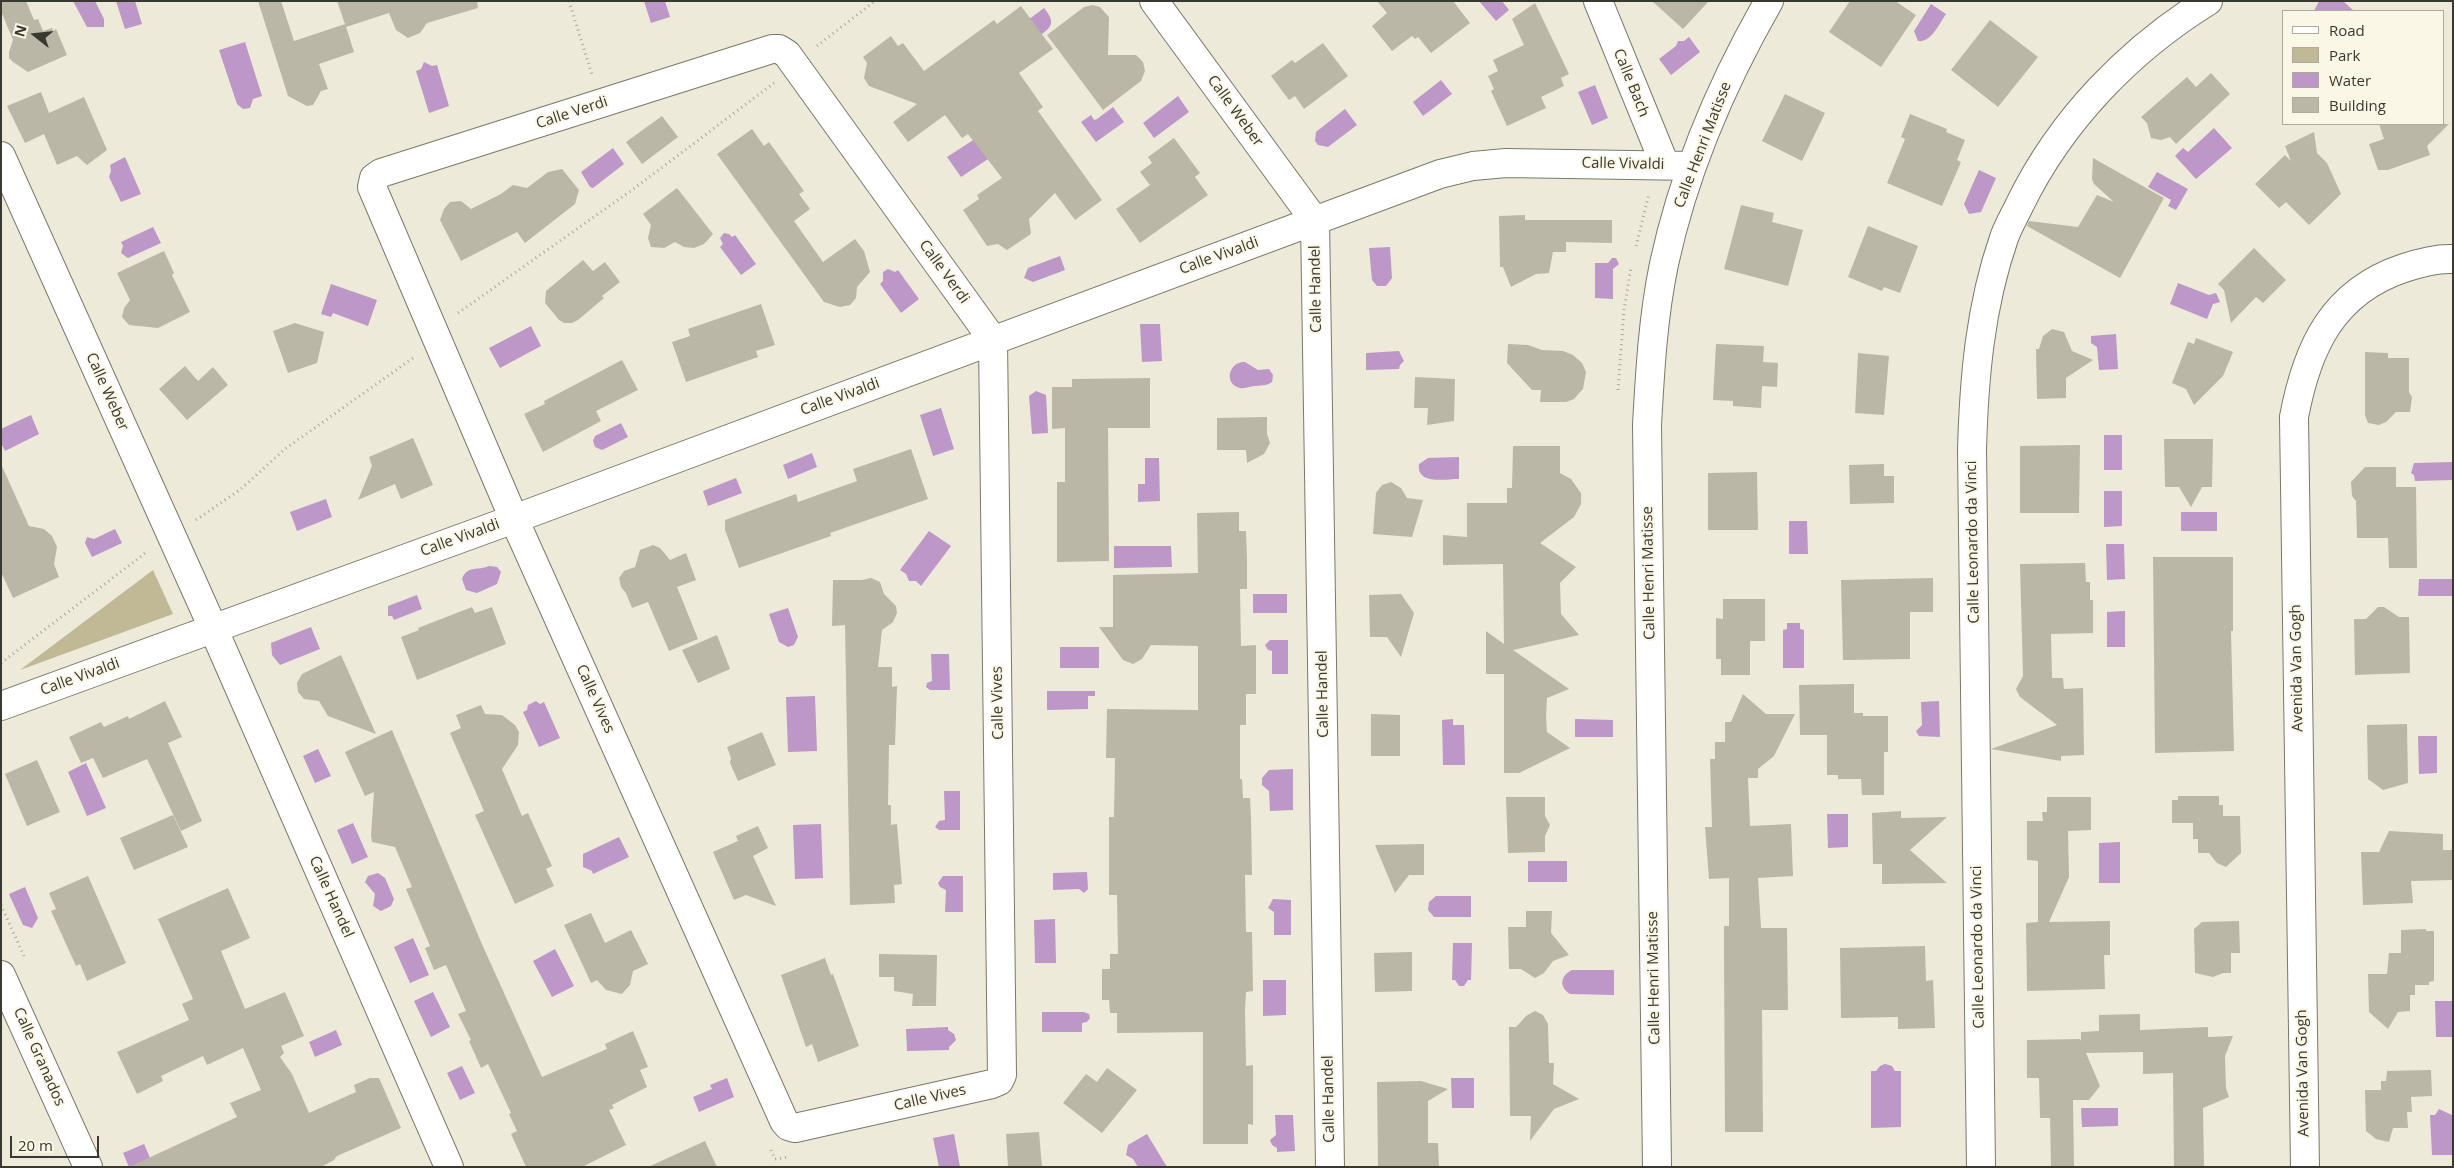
<!DOCTYPE html>
<html>
<head>
<meta charset="utf-8">
<style>
	body { margin:0 }
	#map { position:relative; width:2454px; height:1168px; overflow:hidden; background:#edead9; font-family:"Open Sans",sans-serif }
	canvas { display:block }
	.frame { position:absolute; inset:0; border:2px solid #393831; pointer-events:none }
	.legend { position:absolute; left:2282px; top:10px; width:162px; height:115px; box-sizing:border-box; background:#faf7e6; border:1px solid #adab9e; margin:0; padding:6px 9px; list-style:none; font-size:15px; color:#393831 }
	.legend li { display:flex; align-items:center; gap:10px; height:25px }
	.legend b { width:25px; border:1px solid #adab9e }
	.north { position:absolute; left:10px; top:10px; width:50px; height:50px; -webkit-text-stroke:4px #faf7e6; paint-order:stroke; rotate:286deg; font-size:14px; font-weight:700; line-height:20px; text-align:center; color:#393831 }
	.north::after { content:''; display:block; margin:auto; width:18px; height:22px; background:#393831; clip-path:polygon(50% 0,100% 100%,50% 72%,0 100%) }
	.scale { position:absolute; left:10px; top:1136px; width:89px; height:22px; box-sizing:border-box; border:2px solid #393831; border-top:0; padding-left:6px; font-size:15px; line-height:18px; white-space:nowrap; color:#393831; -webkit-text-stroke:4px #faf7e6; paint-order:stroke }
</style>
</head>
<body>
<div id="map">
<canvas width="2454" height="1168"></canvas>
<div class="frame"></div>
<ul class="legend">
<li><b style="height:6px;background:#fff"></b>Road</li>
<li><b style="height:14px;background:#c1b996"></b>Park</li>
<li><b style="height:14px;background:#bc97c8"></b>Water</li>
<li><b style="height:14px;background:#bab7a7"></b>Building</li>
</ul>
<div class="north">N</div>
<div class="scale">20 m</div>
</div>
<script>
const ctx = document.querySelector('canvas').getContext('2d');
ctx.lineJoin = 'round';
function fillPath(path, color) {
  ctx.fillStyle = color;
  ctx.fill(path, 'evenodd');
}
function trace(path, color, width, dash) {
  ctx.strokeStyle = color;
  ctx.lineWidth = width;
  ctx.lineCap = dash ? 'butt' : 'round';
  ctx.setLineDash(dash || []);
  ctx.stroke(path);
}
function label(font, color, halo, rows, align = 'center') {
  ctx.font = font + ' "Open Sans",sans-serif';
  ctx.lineWidth = 4;
  ctx.setLineDash([]);
  ctx.textBaseline = 'middle';
  ctx.strokeStyle = halo;
  ctx.fillStyle = color;
  for (const [text, x, y, turn = 0] of rows) {
    ctx.save();
    ctx.translate(x, y);
    ctx.rotate((+turn || 0) * Math.PI / 180);
    ctx.textAlign = isNaN(turn) ? turn : align;
    if (halo) ctx.strokeText(text, 0, 0);
    ctx.fillText(text, 0, 0);
    ctx.restore();
  }
}
fillPath(new Path2D(`
	M153,570L173,614L20,670Z`), '#c1b996');
fillPath(new Path2D(`
	M73,1H95L104,19V27H87Z
	M116,1H135L142,24L125,29Z
	M644,1H665L670,17L651,23Z
	M1479,1H1502L1509,10L1496,21Z
	M2319,1H2343L2354,11H2314Z
	M1931,4L1946,14C1939,24 1931,43 1918,41L1914,31Z
	M1044,8C1057,24 1051,27 1037,38L1016,29Z
	M1689,37L1700,52L1671,75L1659,59L1676,46L1678,41H1684Z
	M245,42L262,96L253,99L250,108L243,109L237,104L219,50Z
	M424,62L432,66L437,65L449,106L429,113L416,71L421,69Z
	M1441,80L1452,94L1423,116L1413,102Z
	M1595,85L1608,118L1592,125L1578,92Z
	M1178,96L1189,112L1154,138L1143,123Z
	M1113,107L1124,122L1096,142L1081,122L1091,115L1094,120L1097,119Z
	M1345,109L1357,125L1328,147L1318,145L1315,141L1316,132Z
	M2214,128L2232,148L2196,179L2175,156L2183,148L2188,152Z
	M981,135L994,155L961,177L947,157Z
	M613,148L624,164L593,188L590,187L581,172Z
	M125,157L141,194L121,202L109,177L111,171L110,165Z
	M1979,170L1996,178L1981,212L1969,214L1964,204Z
	M2157,172L2188,189L2176,210L2168,206L2171,200L2148,187Z
	M153,227L161,243L128,258L121,253L123,246L121,242Z
	M724,233L729,234L732,237L735,235L756,264L741,275L720,247L723,244L720,238Z
	M1390,247L1392,278L1386,286H1377L1372,280L1369,248Z
	M1060,256L1065,270L1033,282L1024,278L1028,268Z
	M1612,258H1616L1619,264L1613,269V299L1595,298V263H1608Z
	M888,269L895,272L898,270L919,299L901,313L880,284L883,281V272Z
	M2178,283L2209,295L2216,293L2220,302L2213,304L2207,319L2170,304Z
	M331,284L377,300L368,326L333,313L331,317L321,314Z
	M1140,324H1160L1162,361L1142,362Z
	M531,326L541,346L500,368L489,348Z
	M2116,334L2118,369L2099,370L2097,347L2091,343V336Z
	M1399,351L1404,361L1400,365L1399,369L1366,370V353Z
	M1245,362L1258,370L1269,369L1273,375L1272,382C1266,386 1263,385 1256,386C1251,386 1245,389 1240,388C1223,384 1229,361 1245,362Z
	M1036,391L1046,395L1048,433L1032,434L1029,396Z
	M941,408L954,449L933,456L920,415Z
	M31,415L39,434L5,451L1,443V429Z
	M621,423L628,437L602,450L595,447L593,441L595,436Z
	M2104,435H2122V470H2104Z
	M812,453L817,467L788,479L783,465Z
	M1459,457V479C1445,479 1416,485 1419,464L1428,458Z
	M1145,458H1159L1160,501L1138,502V484H1145Z
	M2453,462V480L2415,481L2414,475L2411,473L2414,463Z
	M736,478L742,493L708,506L703,491Z
	M2104,491H2122V526L2104,527Z
	M326,499L332,517L297,531L290,512Z
	M2181,512H2217V531H2181Z
	M1789,521H1807L1808,554H1789Z
	M115,529L122,543L92,557L85,543L87,537L94,539Z
	M929,531L951,546L921,586L916,581H909L906,574L900,570Z
	M2106,544H2124L2125,579L2107,580Z
	M1114,546H1171L1172,567L1114,568Z
	M489,566L497,567L501,572L497,584L477,593L466,590L462,579C467,565 478,571 489,566Z
	M2419,579H2453V596H2418Z
	M1253,594H1287V613H1253Z
	M417,595L422,609L394,620L392,616H388V606Z
	M788,608L798,637L794,645L788,647L779,642L769,614Z
	M2125,611V647H2107V612Z
	M1787,623H1800V629L1804,630V668H1783V630L1787,629Z
	M311,627L320,649L280,665L272,655L271,643Z
	M1270,640H1288V674H1272V651L1268,650L1265,645Z
	M1060,647H1099V668H1060Z
	M931,654H949L950,690H930L926,687L927,683L932,681Z
	M1047,691H1095V696H1088V709L1047,710Z
	M815,696L817,751L788,752L786,697Z
	M536,701L540,704L544,702L560,738L539,747L523,712L527,710L528,705Z
	M1939,701L1940,737L1919,736L1916,731L1922,725L1921,702Z
	M1453,719V725H1464L1465,765H1443L1442,720Z
	M1575,719L1613,720V737H1575Z
	M2418,736H2437V773L2419,774Z
	M318,749L331,776L315,783L303,756Z
	M86,763L106,808L87,816L68,772Z
	M1293,769V810L1270,811L1269,791L1262,785V778L1269,770Z
	M944,791H960V830H939L935,827L939,821L945,820Z
	M1827,814H1848V847L1828,848Z
	M353,823L368,857L352,864L337,830Z
	M821,824L823,878L795,879L793,825Z
	M619,837L629,857L593,874L592,871L583,867V854Z
	M2120,842V883H2099V843Z
	M1528,861H1567V882H1528Z
	M1087,872L1088,889L1084,893L1079,889L1053,890V873Z
	M378,873L385,878L394,899L391,906L381,911L373,906L375,894L365,882L368,876Z
	M943,876H963V912H945L946,890L940,887L938,883Z
	M25,887L38,918L32,928L23,925L9,894Z
	M1436,896H1471V917H1434L1428,910L1429,902Z
	M1273,899L1291,900V935H1274V912L1268,908Z
	M1055,919L1056,963H1035L1034,920Z
	M413,938L429,975L410,983L394,947Z
	M1453,943H1472L1471,980H1468L1464,986H1459L1455,980H1452Z
	M555,949L574,986L552,997L533,961Z
	M1572,970H1614V995L1570,994C1559,987 1560,976 1572,970Z
	M1263,980H1286V1015L1263,1016Z
	M433,992L450,1027L431,1037L414,1001Z
	M2435,1001H2453V1037H2436Z
	M1042,1012H1084L1089,1014L1090,1018L1087,1022L1082,1023V1032H1042Z
	M948,1027V1030L954,1034L956,1040L949,1047V1050L907,1051L906,1029Z
	M336,1030L342,1045L315,1057L309,1042Z
	M1885,1064L1892,1066L1895,1071H1901V1127L1871,1128V1071H1876L1880,1066Z
	M462,1066L475,1093L460,1100L447,1073Z
	M727,1078L734,1097L699,1112L693,1097L712,1089L710,1085Z
	M1451,1078H1474V1108H1452Z
	M2081,1108H2118V1126L2082,1127Z
	M2439,1109L2452,1115L2453,1155H2432L2430,1115H2435Z
	M1275,1115H1293L1295,1151L1277,1152V1148L1272,1145L1270,1140L1276,1135Z
	M954,1134L960,1167H939L933,1138Z
	M1147,1134L1167,1167H1138L1133,1159L1126,1155L1128,1145Z
	M144,1144L154,1167H129L123,1153Z`), '#bc97c8');
fillPath(new Path2D(`
	M1,1H26L34,20L38,19L43,31L52,28L53,31L56,29L67,55L28,72L13,62L9,58V52L13,40L1,11Z
	M258,1H281L294,41L345,24L337,1H477L478,8L427,23L420,33L408,38L396,30L389,13L346,27L354,52L319,64L328,89L321,91L313,105L307,106L288,96Z
	M1377,1H1453L1470,23L1431,53L1418,37L1415,39L1412,36L1392,51L1372,26L1387,13Z
	M1652,1H1709L1683,29Z
	M1850,1H1895L1916,15L1881,67L1829,32Z
	M1535,3L1569,74L1561,78L1564,86L1541,97L1546,108L1507,126L1491,91L1494,89L1488,76L1498,71L1493,60L1524,45L1512,19Z
	M1093,5L1100,7L1109,17L1108,55H1136L1143,62L1145,71L1141,81L1103,110L1047,35L1084,7Z
	M1021,6L1053,49L1019,73L1043,107L1038,111L1102,200L1075,220L1055,193L1029,219L1031,234L1007,250L998,244L987,246L963,210L979,199L977,195L1002,178L968,134L962,138L945,115L908,142L893,122L917,104L869,86L864,78L867,63L863,57L891,36L898,46L903,43L924,71L994,20L997,24Z
	M1990,20L2038,57L1998,107L1951,70Z
	M1323,43L1348,76L1304,109L1295,96L1289,100L1271,76L1292,60L1295,63Z
	M2211,73L2230,94L2176,144L2170,137L2161,140L2151,138L2147,123L2141,117L2187,77L2196,87Z
	M41,92L49,113L84,97L107,150L87,165L77,156L57,165L44,134L25,143L7,106Z
	M1785,94L1825,113L1802,161L1762,141Z
	M1910,114L1947,129L1946,132L1965,140L1957,160L1961,162L1942,206L1887,183L1905,139L1901,137Z
	M662,116L678,137L642,164L626,142Z
	M2379,124H2449L2427,146L2430,155L2388,170H2378L2369,144L2384,139Z
	M752,129L764,146L769,142L804,191L799,194L810,209L794,221L823,262L855,239L864,251L870,272L857,287L856,298L850,305L840,307L824,302L717,154Z
	M2314,132L2317,153L2327,163L2341,194L2309,225L2286,202L2279,208L2255,184L2285,155L2291,161L2285,146Z
	M1174,138L1200,173L1195,177L1208,195L1140,243L1116,209L1150,185L1140,172L1152,163L1148,157Z
	M2093,158L2164,198L2120,278L2027,226L2029,221L2078,227L2097,195L2114,202L2094,184L2092,179Z
	M562,169L579,190L575,204L525,243L517,232L461,261L440,220L444,209L450,202L461,201L471,209L501,194L513,185L527,188L548,172Z
	M677,188L713,234L704,244L694,248L684,247L675,242L664,248L651,247L648,238L651,225L643,214Z
	M1741,205L1774,213L1772,222L1803,230L1788,286L1724,269Z
	M1525,215V220H1612V243L1566,242V252H1553L1549,273L1536,274L1511,287L1503,267H1500L1499,216Z
	M1868,226L1918,246L1900,293L1884,287L1882,291L1848,277Z
	M2254,248L2286,280L2263,303L2256,297L2231,323L2224,290L2218,284Z
	M164,251L174,273L172,275L190,312L158,328L129,325L122,317L124,308L130,300L117,273Z
	M583,260L593,271L605,262L620,282L602,296L604,298L578,320L572,323H564L559,320L545,303L546,291Z
	M761,304L775,345L756,351L758,357L686,382L672,342L690,336L688,329Z
	M295,323L324,332L317,363L288,373L273,331Z
	M2052,329L2064,332L2072,351L2093,360L2066,378V398L2037,399L2036,349H2039L2043,336Z
	M2196,338L2233,352L2223,376L2194,405L2186,389L2172,383L2188,342L2194,344Z
	M1508,344L1528,345L1542,350L1563,351L1573,355L1582,363L1586,372L1583,389L1574,399L1566,402H1540L1541,390H1532L1507,363Z
	M1716,344L1764,346L1763,362L1778,363L1777,387L1762,386L1761,408L1733,406V401L1713,400Z
	M2365,352L2388,353V358H2409V392L2412,397L2410,412H2396L2386,422L2379,425L2368,423L2365,415Z
	M1858,353L1889,356L1884,415L1855,413Z
	M622,360L638,390L596,411L601,421L543,452L524,414L545,404L544,401Z
	M185,366L198,381L213,367L228,385L187,420L159,389Z
	M1415,377L1455,379L1454,421L1427,425L1428,408H1414Z
	M1150,378V428H1108L1109,561L1057,562V482H1065V428L1052,429V387H1072V379Z
	M1267,417V434L1270,443L1264,454L1247,463L1246,450H1217V418Z
	M413,438L433,485L401,499L395,484L358,500L372,466L369,457Z
	M2164,439H2213L2212,487H2202L2191,507L2179,487H2165Z
	M2080,445L2079,513H2020V446Z
	M1513,446H1560V473L1571,479L1581,493V504L1574,517L1540,543L1576,567L1560,583L1561,614L1579,635L1513,650L1569,689L1547,698L1546,717L1547,732L1570,748L1519,773H1504V674H1486V631L1504,644L1503,564L1443,565V535L1467,537V503H1507V488H1512Z
	M911,449L928,499L830,533L831,536L739,568L725,530V520L796,494L798,502L857,481L853,469Z
	M1,464L29,526L44,529L52,536L57,547L54,564L59,577L13,598L1,572Z
	M1884,464V476H1894V503L1850,504L1849,465Z
	M2365,467H2396V487H2416L2417,568H2389L2388,538H2357L2356,501L2352,496L2351,482Z
	M1757,472L1758,530H1708V473Z
	M1391,482L1401,488L1407,498L1423,500L1412,537L1373,534L1376,493L1382,485Z
	M1239,512V531H1246L1247,559V589H1240L1241,646L1256,645V694H1246V725H1240V779H1242L1243,798H1250L1251,817L1252,875H1245L1246,932H1252L1253,991L1246,992L1245,1010L1246,1066L1253,1065V1125L1248,1124V1144H1203V1032L1117,1033V1013H1110L1109,1000H1102V969H1110V954H1118L1117,895H1109V817H1114L1115,758H1106L1107,709L1198,710V646L1151,645L1142,659L1133,664L1123,660L1099,627H1113V575L1198,573L1197,513Z
	M653,545L660,548L670,560L686,553L696,580L677,587L698,639L669,651L648,602L632,608L626,593L621,587L619,578L624,571L635,567L640,550Z
	M2153,557H2233V631H2231L2234,751L2155,753Z
	M2085,563L2086,582H2090V600H2093V633L2051,634L2052,678H2063L2064,689L2083,688L2084,755L2061,756V761L1991,749L2057,725L2020,697L2016,689L2023,676L2020,564Z
	M871,578L880,582L884,594L896,606L897,613L893,622L882,630L878,667H892V687L897,686L895,745H889L888,805H891V825L897,824L902,884L894,885L895,903L850,905L845,625L832,626L833,580H862Z
	M1933,578V612H1910V659L1843,660L1841,580Z
	M1401,594L1414,613L1401,657L1387,637H1370L1369,595Z
	M1723,599H1765V641H1750V675H1721V659H1716V618L1723,619Z
	M472,607L475,613L492,607L506,644L417,680L401,637L419,630L418,628Z
	M2378,607H2384L2399,617H2409L2410,673L2355,675L2354,619H2366Z
	M717,635L730,669L698,683L682,650Z
	M341,655L376,734L328,716L319,701L304,699L298,692L297,683L302,674Z
	M1854,684V713H1863V716H1888V752H1884V795H1862L1861,779H1838V775H1827V735H1800L1799,685Z
	M1743,694L1766,714H1795L1774,756L1758,769V778H1748L1750,826L1791,824L1793,876L1758,878L1761,928H1787L1788,1010H1762L1763,1132H1725L1724,956V926H1729V878L1709,879L1705,827H1712L1710,759H1715V742H1725V722H1731Z
	M165,701L182,737L168,743L202,821L181,831L147,759L103,778L93,758L81,763L69,737L101,722L104,727L128,716L129,719Z
	M481,705L485,714L502,715L515,725L519,732L518,745L502,769L522,816L528,813L552,866L546,869L554,886L515,904L475,815L484,811L450,733L461,728L456,715Z
	M1371,714L1400,715V756H1371Z
	M2407,724L2408,783L2383,790L2368,779L2367,725Z
	M392,730L481,942L542,1077L607,1049L605,1044L633,1031L648,1067L640,1070L647,1087L612,1105L614,1108L609,1110L626,1145L582,1167H526L511,1134L517,1131L509,1114L511,1113L488,1064L481,1068L469,1041L471,1040L458,1014L466,1011L446,965L434,970L425,948L430,946L406,889L412,887L395,847L372,842L371,835L374,792L365,796L345,752Z
	M762,732L776,765L738,781L730,763L731,758L727,747Z
	M37,760L60,812L27,826L5,774Z
	M2178,796H2219V805H2223V816H2240L2241,853L2226,867L2217,863L2209,853H2198V839H2193V823H2172V800H2178Z
	M1506,797H1545V816L1550,825L1545,836V852L1508,853Z
	M2047,797H2091V830L2068,831L2069,877L2049,922L2110,921V955H2104L2105,989L2027,991L2026,923L2038,922V861L2027,860V821H2043L2042,812H2047Z
	M1901,811V818L1947,817L1910,850L1947,883L1882,884V864H1873L1872,813Z
	M173,815L188,847L134,870L120,838Z
	M758,826L768,848L753,856L776,906L746,895L734,900L713,852L738,841L736,836Z
	M2389,831L2443,834V850H2453V880L2411,881L2413,903L2363,905L2361,852H2379Z
	M1424,844V875H1409L1395,893L1375,845Z
	M88,876L126,963L87,981L80,964L76,966L51,911L56,909L49,893Z
	M228,888L250,938L221,951L245,1009L285,992L304,1036L281,1046L284,1053L280,1057L292,1074L309,1113L356,1092L354,1085L370,1078H379L401,1128L337,1156L334,1160L321,1167H129L237,1117L230,1103L261,1090L243,1048L207,1065L203,1056L161,1076L163,1081L137,1094L117,1052L189,1020L182,1004L193,999L158,919Z
	M1526,911H1552L1551,933L1569,955L1553,961L1544,973L1535,978L1521,969H1509L1508,927H1526Z
	M591,913L605,943L631,930L648,964L633,971L630,985L622,994L606,990L597,980L591,983L564,925Z
	M2239,921L2240,953H2231V973H2223L2213,977L2195,973L2194,929L2202,922Z
	M2426,929V931H2434V981L2429,982V985H2415V995H2410V1011L2398,1012L2388,1029L2369,1012L2368,974H2387L2389,953H2401V930Z
	M1925,946L1926,981L1933,980L1935,1028L1898,1029V1017L1841,1018L1840,948Z
	M1412,952V991L1375,992L1374,953Z
	M879,954L937,955L936,1006H912L913,994L894,991V977H879Z
	M825,958L831,975L833,974L859,1046L818,1062L812,1044L806,1047L781,975Z
	M1535,1011L1543,1015L1548,1024L1549,1063H1554L1553,1084L1579,1099L1554,1109L1530,1141L1531,1116H1510L1509,1027H1516L1526,1016Z
	M2140,1014V1030L2208,1027V1037L2233,1036L2225,1056L2226,1088L2229,1097L2203,1108L2204,1167H2174L2173,1073L2143,1074V1052L2086,1053L2100,1086L2089,1100H2073L2074,1167H2051L2050,1118H2040L2039,1078H2027V1040L2080,1039L2081,1041V1032L2099,1031V1015Z
	M1107,1068L1137,1090L1102,1133L1063,1103L1086,1074L1097,1082Z
	M2431,1070L2432,1096L2411,1097L2412,1112H2407L2408,1128H2393L2389,1142L2376,1139L2366,1131L2365,1090H2381V1081H2386L2387,1071Z
	M1421,1081L1448,1089L1428,1101V1143H1438L1439,1167H1378L1377,1082Z
	M1039,1132L1042,1167H1008L1006,1134Z
	M705,1141L717,1167H648Z`), '#bab7a7');
const street = new Path2D(`
	M1154,1L1315,221L1330,1167
	M1598,1L1665,165
	M772,49H779L787,54L993,340L1002,1075L999,1081L992,1084L795,1128L788,1126L784,1121L514,519L372,187L374,178L381,173Z
	M1,156L213,628L449,1167
	M1,706L514,519L1440,174L1473,166L1506,163L1692,166
	M1,975L88,1167
	M1657,1167L1647,425C1650,371 1653,317 1664,264C1684,171 1722,83 1769,1
	M1981,1167L1972,450C1974,378 1980,307 2004,238C2008,226 2015,215 2020,204C2061,120 2129,50 2208,1
	M2305,1167L2294,417C2307,348 2332,292 2404,268C2419,263 2437,258 2453,259`);
trace(street, '#7b786a', 30);
trace(new Path2D(`
	M569,1L592,75
	M817,46L875,1
	M1636,246L1649,194
	M458,313L632,190L774,83
	M1618,390L1624,310L1631,267
	M196,520L241,489L285,449L413,358
	M1,663L148,551
	M1,905L24,956
	M771,1150L775,1159L789,1157`), '#aaa79a', 3, [1, 4]);
trace(street, '#fff', 28);
label('15px', '#393831', '#faf7e6', [
	["Calle Bach",1631,83,68],
	["Calle Weber",1235,111,54],
	["Calle Verdi",572,113,-18],
	["Calle Henri Matisse",1703,145,-69],
	["Calle Vivaldi",1623,164,1],
	["Calle Vivaldi",1219,256,-20],
	["Calle Verdi",944,272,54],
	["Calle Handel",1316,289,-91],
	["Calle Weber",107,392,66],
	["Calle Vivaldi",840,397,-20],
	["Calle Vivaldi",460,538,-20],
	["Calle Leonardo da Vinci",1973,542,-91],
	["Calle Henri Matisse",1649,573,-91],
	["Avenida Van Gogh",2297,668,-91],
	["Calle Vivaldi",80,677,-20],
	["Calle Handel",1323,694,-91],
	["Calle Vives",595,699,66],
	["Calle Vives",998,703,-91],
	["Calle Handel",331,897,66],
	["Calle Leonardo da Vinci",1978,947,-91],
	["Calle Henri Matisse",1654,978,-91],
	["Calle Granados",39,1057,66],
	["Avenida Van Gogh",2303,1073,-91],
	["Calle Vives",930,1098,-13],
	["Calle Handel",1329,1099,-91]
]);
</script>
</body>
</html>
